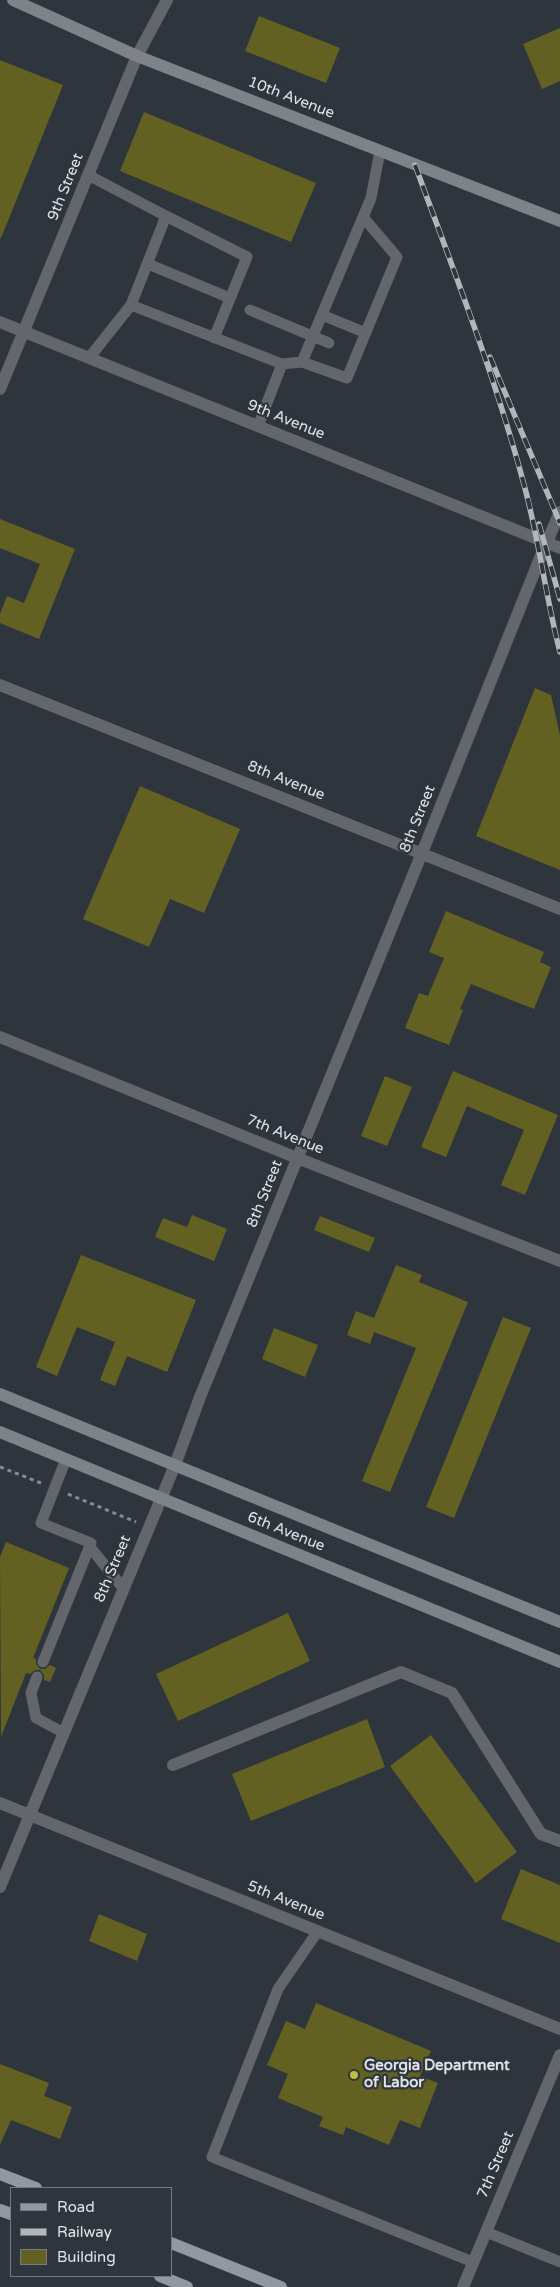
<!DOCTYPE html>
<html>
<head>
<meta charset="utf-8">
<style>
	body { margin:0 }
	#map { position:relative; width:560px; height:2287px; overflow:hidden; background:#2e353c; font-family:"Varela Round",sans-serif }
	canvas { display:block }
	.legend { position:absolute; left:10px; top:2187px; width:162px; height:90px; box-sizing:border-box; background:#2e353c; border:1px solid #757b81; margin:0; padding:6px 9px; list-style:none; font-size:15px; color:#e0e4e9 }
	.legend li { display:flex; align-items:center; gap:10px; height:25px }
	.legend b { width:25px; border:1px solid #757b81 }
</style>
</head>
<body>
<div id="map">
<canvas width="560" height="2287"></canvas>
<ul class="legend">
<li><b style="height:6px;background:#9298a0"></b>Road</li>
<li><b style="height:6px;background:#b1b6bb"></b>Railway</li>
<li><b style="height:14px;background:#636122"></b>Building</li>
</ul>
</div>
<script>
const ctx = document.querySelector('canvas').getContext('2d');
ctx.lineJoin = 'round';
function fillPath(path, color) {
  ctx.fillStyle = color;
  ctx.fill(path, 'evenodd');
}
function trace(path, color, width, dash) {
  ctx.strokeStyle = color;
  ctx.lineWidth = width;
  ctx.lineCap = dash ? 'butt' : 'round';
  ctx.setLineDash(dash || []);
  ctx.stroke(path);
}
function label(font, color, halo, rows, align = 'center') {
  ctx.font = font + ' "Varela Round",sans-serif';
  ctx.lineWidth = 4.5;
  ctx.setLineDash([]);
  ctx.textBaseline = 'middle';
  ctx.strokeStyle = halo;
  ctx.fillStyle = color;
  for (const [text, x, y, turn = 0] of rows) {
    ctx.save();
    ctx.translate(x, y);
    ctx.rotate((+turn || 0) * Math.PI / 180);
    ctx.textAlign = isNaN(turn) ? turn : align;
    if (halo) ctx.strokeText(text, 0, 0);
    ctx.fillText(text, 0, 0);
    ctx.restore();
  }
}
fillPath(new Path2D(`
	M259,16L340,48L326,83L245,51Z
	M560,28V81L542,89L523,44Z
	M0,60L63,85L1,238H0Z
	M144,112L316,183L291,242L120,171Z
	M0,519L75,549L39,639L0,623V614L7,596L24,603L40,564L0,548Z
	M535,688L551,695L560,735V870L476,836Z
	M140,786L240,829L204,913L170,899L149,947L83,919Z
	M446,911L544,952L540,962L551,967L534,1009L471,984L460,1009L463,1010L449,1045L405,1028L419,993L428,996L444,958L429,952Z
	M453,1071L558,1115L525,1195L501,1185L524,1130L467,1106L446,1157L421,1147Z
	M385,1076L412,1087L387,1146L361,1136Z
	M192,1215L227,1229L214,1261L155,1237L163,1218L187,1227Z
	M320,1216L375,1238L369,1252L314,1230Z
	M81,1255L196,1300L167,1372L127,1356L115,1386L100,1380L115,1342L77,1327L57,1376L36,1367Z
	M396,1265L422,1275L419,1282L468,1302L390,1492L362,1481L416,1348L374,1332L370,1344L347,1335L356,1311L374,1318Z
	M503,1317L531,1328L454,1518L426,1507Z
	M274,1328L318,1345L305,1377L262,1359Z
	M6,1542L69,1568L33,1658L36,1659V1664L40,1669H45L50,1665L56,1668L50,1682L44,1680V1675L40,1670H35L30,1674L26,1673L1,1737L0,1557Z
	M288,1613L310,1661L178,1721L156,1674Z
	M367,1719L385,1767L251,1821L232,1774Z
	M431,1735L517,1852L476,1883L390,1766Z
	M521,1869L560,1885V1943L501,1919Z
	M99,1914L147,1934L137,1961L89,1941Z
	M316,2003L431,2051L420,2076L438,2083L420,2128L400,2120L389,2145L346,2127L343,2135L319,2126L323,2117L278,2098L288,2074L267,2065L286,2021L305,2029Z
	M0,2064L49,2083L44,2096L72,2107L60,2139L11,2120L0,2145Z`), '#636122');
trace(new Path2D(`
	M0,1467L41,1483
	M68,1494L136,1522`), '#878c92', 3, [4, 4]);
trace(new Path2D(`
	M88,175L166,216L131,305L89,358
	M166,216L247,257L214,338
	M148,264L230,298
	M131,305L282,364
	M250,310L329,343
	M322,315L366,333
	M302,362L347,378L397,257L363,217
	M258,426L282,364L302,362L371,198L380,151
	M90,1547L123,1588
	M43,1662L91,1543L41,1523L66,1459
	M37,1677L31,1693L36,1718L64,1733
	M318,1931L278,1989L212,2157L473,2262
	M486,2232L560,2262`), '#63676b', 11);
trace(new Path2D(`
	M0,322L560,548
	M0,389L137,56L167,0
	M0,685L560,909
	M0,1037L297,1158L560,1261
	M173,1765L401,1672L452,1693L541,1834L560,1841
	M0,1803L560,2029
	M0,1887L175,1465L200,1397L422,853L540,558L560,512
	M463,2287L560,2055`), '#63676b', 12);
trace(new Path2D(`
	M13,0L137,56L560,221
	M0,1394L560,1622
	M0,1432L560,1662`), '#7e8389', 12);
trace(new Path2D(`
	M0,2174L36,2188
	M0,2210L11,2214
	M171,2243L281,2287
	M160,2276L187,2287`), '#9298a0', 12);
const rail = new Path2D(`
	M415,165C453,269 494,373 523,481C539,537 545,595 560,652
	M490,357L560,523
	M539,524L560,599`);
trace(rail, '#b1b6bb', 5.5);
trace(rail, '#2e353c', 4, [11]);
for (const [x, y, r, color] of [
	[354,2075,5,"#c2bd3f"]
]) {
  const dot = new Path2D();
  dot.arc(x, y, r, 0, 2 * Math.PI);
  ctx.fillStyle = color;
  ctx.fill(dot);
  trace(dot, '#2e353c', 2);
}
label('15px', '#e0e4e9', '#2e353c', [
	["10th Avenue",291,98,21],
	["9th Street",66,187,-68],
	["9th Avenue",286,420,22],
	["8th Avenue",286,781,22],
	["8th Street",418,819,-68],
	["7th Avenue",285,1135,22],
	["8th Street",265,1194,-68],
	["6th Avenue",286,1532,22],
	["8th Street",113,1569,-67],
	["5th Avenue",286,1901,22],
	["7th Street",496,2165,-67]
]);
label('bold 15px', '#e0e4e9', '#2e353c', [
	["Georgia Department",364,2066],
	["of Labor",364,2083]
], 'left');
</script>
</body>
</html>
